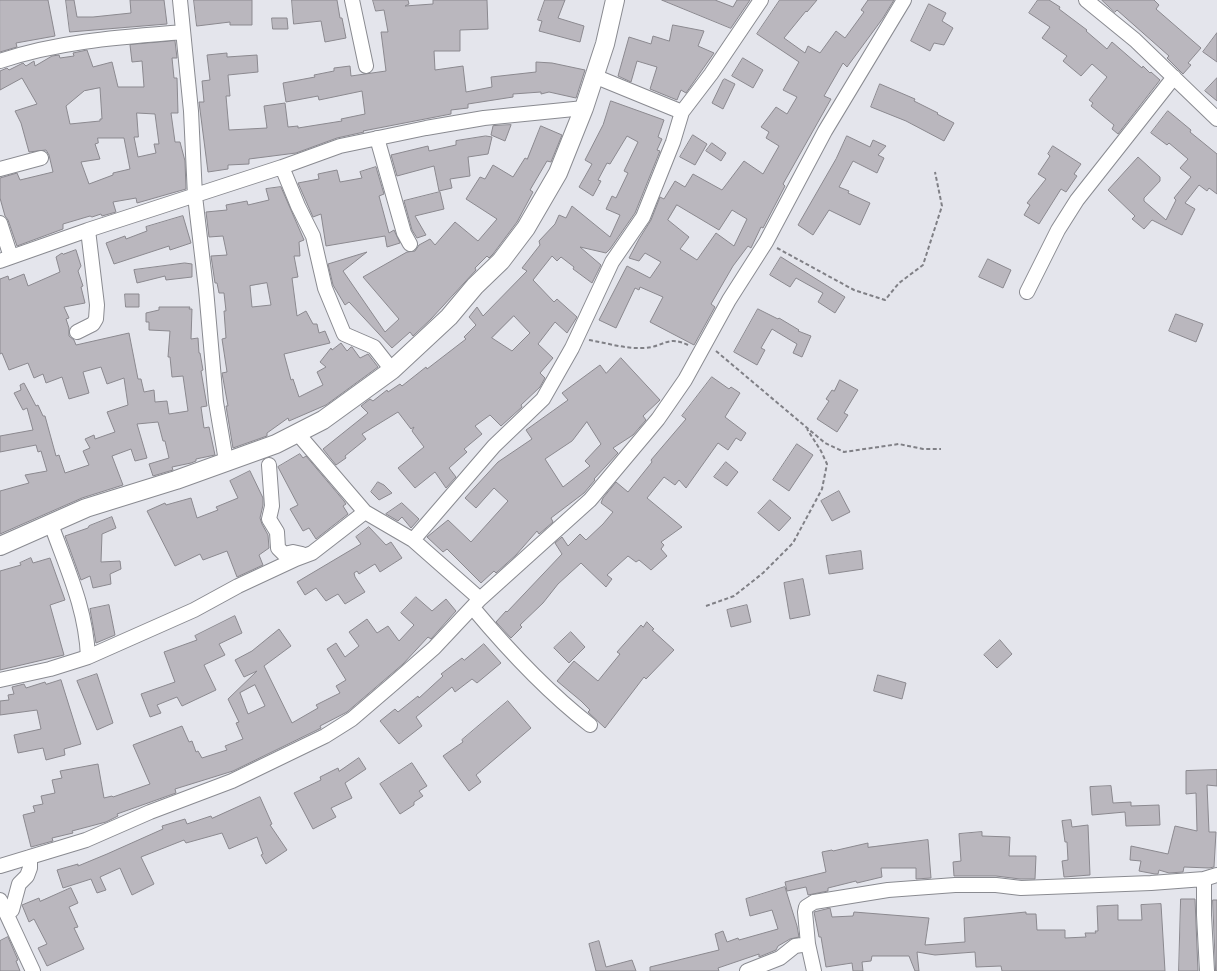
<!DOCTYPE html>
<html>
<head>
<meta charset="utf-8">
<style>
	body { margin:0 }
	canvas { display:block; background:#e4e5ec }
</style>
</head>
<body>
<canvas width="1217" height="971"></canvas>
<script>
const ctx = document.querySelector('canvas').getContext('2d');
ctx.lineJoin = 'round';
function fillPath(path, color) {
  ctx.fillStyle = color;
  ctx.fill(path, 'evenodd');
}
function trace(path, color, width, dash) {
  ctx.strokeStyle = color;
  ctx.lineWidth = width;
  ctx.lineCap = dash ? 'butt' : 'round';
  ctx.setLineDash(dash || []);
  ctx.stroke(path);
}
const building = new Path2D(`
	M0,0H48L55,36L16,43L17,47L0,52Z
	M66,0H74L77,17H93L131,13L130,0H164L167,24L70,32Z
	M194,0H252V25H230V22L197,26Z
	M292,0H337L340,18H342L346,38L325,42L321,21L294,24Z
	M373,0H408L409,4L405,6L433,4V0H487L488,29L460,30V51H434L435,70L463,66L466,92L492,87L491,77L536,72V62L552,63L585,70L576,98L549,92L541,94V92L513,94V97L468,104V108L451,110V114L363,131L364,132L337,138L296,153L249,159V164L228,165V169L208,172L199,102H204L202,81L210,80L207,55L227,53V57L257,55L258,72L228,75L230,96H226L229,130L267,128L264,106L285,103L288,127L298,126V128L342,121L341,119L365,114L362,91L319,100L318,96L286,102L283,83L315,77L314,75L334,71V68L350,66L351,76L386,71L381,32H388L384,10L376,11Z
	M545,0H565L558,18L584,26L580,42L539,31L542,21L538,20Z
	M662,0H715L733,7L737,0H750L731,28Z
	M780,0H817L807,12L806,11L784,38L805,53L808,46L820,53L836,31L845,38L864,12L861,10L868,0H894L883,18L847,67L843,63L824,96L831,99L783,184L785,186L763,228L761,227L751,248L748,246L733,266L711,304L715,307L694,345L650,322L663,297L640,287L639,290L635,288L616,328L599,320L627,266L650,278L661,262L645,253L639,261L629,258L639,239L651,220L660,197L664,199L675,181L685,187L693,174L722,190L744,161L763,174L779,146L766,138L769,132L761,127L776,107L787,114L797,97L783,90L799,62L757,34ZM677,205L719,230L732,210L747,219L734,246L716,233L697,260L680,249L689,237L668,220Z
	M1038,0H1049L1060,7L1059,9L1087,30L1086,31L1107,49L1112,42L1142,68L1143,66L1150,73L1151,72L1160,80L1118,134L1112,129L1114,125L1091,106L1093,103L1089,100L1107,77L1092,64L1081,76L1063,61L1067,56L1042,38L1050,27L1029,13Z
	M1102,0H1154L1159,5L1156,9L1201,48L1188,63L1191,65L1183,74L1167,58L1169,56L1117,10L1115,12Z
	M929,4L946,13L942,21L953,28L944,45L934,43L930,51L911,41Z
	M272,18H287L288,29H273Z
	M673,25L704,31L698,46L714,53L686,93L681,90L677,100L650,89L657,67L637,61L631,82L618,76L629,37L651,44L653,36L669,41Z
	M1217,33V62L1203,52Z
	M175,41L177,58H172L174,78H177L178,113H171L175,142H180L185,161L186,189L137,203L136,198L113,202L116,212L102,216L101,214L92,217L90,216L63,224V229L17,246L8,220L5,216L0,198V178L17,173L20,180L53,172L49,155L46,150L29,152L21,123L15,111L37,104L22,78L0,90V71L7,68L9,70L23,63L26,66L34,61L35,66L52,56L59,55L60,58L74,56L73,53L87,50L93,67L112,62L118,87H144L142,61L132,62L130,45ZM100,88L102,119H100V121L70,124L66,106L84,91ZM137,113L155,114L159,144H154L156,153L138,157L134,137H138ZM98,138H124L130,169L113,173V175L89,184L81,162L100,159L95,144L98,143Z
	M743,58L763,70L753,88L732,76Z
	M1217,78V101L1205,91Z
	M725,79L735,84L723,109L712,103L723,80Z
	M880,84L915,99L914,101L938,113L937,114L954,123L944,141L906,121L871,107Z
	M611,101L664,120L658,137L662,139L657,150L660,151L635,213L610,249L606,253L580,247L601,265L592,283L573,269L574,267L561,257L557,261L552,256L533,280L554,302L557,299L577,317L567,333L555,322L538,344L553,358L540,373L545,378L540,387L521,405L522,407L501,426L490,415L475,426L482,434L464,449L467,452L449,468L456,477L446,488L435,472L415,488L398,468L424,447L412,431L414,427L411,429L398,412L362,434L366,439L345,456L346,458L336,465L323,449L368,413L361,406L370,399L373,401L387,390L388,392L400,384L402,386L426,367L427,369L466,339L464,337L476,325L469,317L477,307L483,316L527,271L522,268L540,245L539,241L555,224L559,215L566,218L572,206L610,237L620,215L606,209L612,196L616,198L628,173L624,171L638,142L627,136L610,164L607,163L598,180L601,181L593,196L579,187L592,164L585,160L603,125ZM514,316L530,333L512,351L492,338Z
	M1168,111L1191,130L1190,132L1217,154V194L1209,188L1207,191L1199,185L1185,203L1195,209L1182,235L1152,220L1144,229L1132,219L1135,216L1108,190L1138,157L1160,177V181L1144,198V201L1166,220L1176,200L1174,198L1191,177L1180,168L1188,159L1169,143L1167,145L1151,133Z
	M511,125L505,141L491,135L493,126Z
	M541,126L562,135L551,162L547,161L530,190L533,192L517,222L493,254L489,258L487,256L475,268L476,270L431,319L413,336L410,332L392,348L350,303L349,302L345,305L333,285L328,264L367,252L343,271L385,332L399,319L363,277L407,252L415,251L419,245L430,239L435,245L455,222L478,241L497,219L466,199L480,177L485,179L493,165L513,177L525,158L527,159Z
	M693,135L707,144L695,165L680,157Z
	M486,136L492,137L488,154L468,157L470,176L450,179L452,188L439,191L434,166L397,176L391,155L428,146L429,151L456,145V141Z
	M847,136L870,147L873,140L886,146L878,155L884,158L877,173L853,161L839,187L849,191L848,193L870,203L860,225L829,210L813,235L798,225L836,159Z
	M712,143L726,153L721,161L706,151Z
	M1053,146L1081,164L1074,174L1077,176L1066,192L1061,189L1039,224L1024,215L1030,205L1027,203L1046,179L1038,174L1050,156L1048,154Z
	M376,167L384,194L379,196L389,233L394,230L400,243L387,247L385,236L326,246L321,214L313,217L298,183L319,179L318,174L337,170L340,182L362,178L360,172Z
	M281,187L304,240L299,242L300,256H294L298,277L292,278L297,316L306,311L313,324H317L319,333L325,331L330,343L284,354L291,380L293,379L299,397L323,385L317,372L326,367L320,362L331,348L332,350L341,343L347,351L351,347H352L360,358L368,354L378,367L326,405L289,421L288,418L267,433V436L233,448L226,406H228L222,373L227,372L222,339L226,338L224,311H226L224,293H219L217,283H215L211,256L227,255L223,236L209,237L206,212L227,210L226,205L247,201L248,205L269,200L266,189ZM267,283L271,305L252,307L250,286Z
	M440,192L444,209L415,216L426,235L417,238L412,230L404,201Z
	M183,216L191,243L170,250L169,246L114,264L106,243L125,236L126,239L147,231L146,227Z
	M76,250L81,266L78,271L83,286L81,287L85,303L64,307L69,318L66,319L69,328V336L74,340L76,345L129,333L138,379H141L144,392L154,390L155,402L167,401L169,414L188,411L183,376L172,377L170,357H168L170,331L149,330V322H146V313L159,310V307H190L189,309H192L191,339L198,338L199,353H200L203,370L201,371L207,406L201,407L204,428L209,427L215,455L196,459V461L191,463L172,467L173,470L153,476L149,464L169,458L165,441H163L158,422L137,424L147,458L135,461L131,449L112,456L123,485L82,498L0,534V491L29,483L25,475L47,471L41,451L38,452L36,445L0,452V436L33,430L27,408L23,410L14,393L21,390L20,385L24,383L36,406L38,405L43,416H45L56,456L59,455L65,473L89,465L83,451L90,448L85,439L94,435L95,439L115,432L107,412L128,405L124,378L107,384L101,367L83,372L89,393L69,399L62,377L46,383L43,374L34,378L28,363L9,370L2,353L0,354V279L8,276L9,280L24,274L28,286L60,272L56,257L62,253L63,254Z
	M781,257L845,297L835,313L818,302L823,293L796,278L790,287L770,275Z
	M988,259L1011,270L1003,288L979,277Z
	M185,263L192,264V277L166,280L165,276L137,283L134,270Z
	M125,294H139V307H126Z
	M758,309L778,319L779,318L799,330L798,331L811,336L802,357L793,353L797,344L772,329L761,348L765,350L757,365L734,352Z
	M1176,314L1203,324L1196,342L1169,331Z
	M621,358L660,400L643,416L646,420L633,435L613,448L618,453L594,479L595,480L584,493L551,518L553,522L539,534L537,531L516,555L496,573L494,571L481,583L447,549L443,552L427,537L448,520L471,542L508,501L494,488L476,508L465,498L498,462L532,439L526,430L568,400L562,393L600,365L606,373ZM587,422L601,444L585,461L590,466L563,487L545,459L572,441Z
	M712,377L729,389L731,387L740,393L725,417L746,433L741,441L736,438L728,450L718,443L686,488L679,480L675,485L664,477L647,498L682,527L661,542L664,545L661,549L667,556L651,570L639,560L636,562L628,556L607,575L612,579L606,587L581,563L558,584L543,603L520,625L522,627L511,638L496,622L506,611L507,612L562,554L555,543L562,537L568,546L580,534L586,540L603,524L613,512L601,503L603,498L616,482L628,492L652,462L651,460L686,419L682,416Z
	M840,380L858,390L844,413L848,415L837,432L817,419L829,401L826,399L832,390L834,391Z
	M797,444L813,455L789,491L773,480Z
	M300,454L303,458L306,456L344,501L346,504L343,506L348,514L316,539L309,528L303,531L290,509L298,505L278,467Z
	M726,462L738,472L727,486L714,477Z
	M250,471L263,498V505L260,518L262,524L268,535L269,548L259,555L263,565L237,577L227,551L203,560L200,554L175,566L147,511L165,503L166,505L191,498L197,518L218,510L216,507L238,498L230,481Z
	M378,482L384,485L392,493L379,500L371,492Z
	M839,491L850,512L832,521L821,501Z
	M770,500L791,518L779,531L758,513Z
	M402,503L419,519L411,528L402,517L398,521L386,514Z
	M112,517L116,528L102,534L101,562L120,561L121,569L110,574L111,584L93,588L90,576L81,580L65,536L88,528L89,526Z
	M369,527L386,545L391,542L402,558L380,572L375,564L359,574L357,571L354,573L355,577L365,592L345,604L338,594L326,601L316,588L305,595L297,582L361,544L356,537Z
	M861,551L863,569L829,574L826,556Z
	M31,558L33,563L50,558L65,600L50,605L64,655L0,670V571L21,565L20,563Z
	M803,579L810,615L790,619L784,583Z
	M416,597L432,611L446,599L456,611L431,639L428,637L403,664L347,712L320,726L321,728L317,730L233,771L175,789L176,793L117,814L118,816L106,822L72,831L73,833L52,838L53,841L31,847L23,815L35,812L33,806L43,804L41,796L55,793L52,780L62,778L60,771L98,764L104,798L112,796L113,797L150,784L133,745L182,726L189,742L192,741L196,752L198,751L202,758L227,750L225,746L243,739L236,723L239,722L228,699L257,671L244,677L235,660L252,651L279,629L291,646L264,666L292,723L318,708L316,705L340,693L336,686L346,680L327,649L336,643L345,657L359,646L349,632L367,619L377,633L388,626L399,641L414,625L401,613ZM255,685L265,706L248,714L240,693Z
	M109,605L115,635L96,643L90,609Z
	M747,605L751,622L731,627L727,610Z
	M235,616L242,633L219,644L225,655L204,665L216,690L182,706L177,697L157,705L161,713L150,717L141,694L175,682L164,652L197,640L195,636Z
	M647,622L654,629L652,630L674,650L646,679L644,677L605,728L588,712L590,710L581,701L557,681L574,661L598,681L620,654L617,652L641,625L643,627Z
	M571,632L585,647L569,663L554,648Z
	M1000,640L1012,654L997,668L984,655Z
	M484,644L501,663L477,683L472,679L455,692L452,687L416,717L422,726L399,744L380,721L395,709L398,712L418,696L419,698L443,676L441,674L462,658L464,660Z
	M97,674L113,723L97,730L77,681Z
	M878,675L906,683L902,699L874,691Z
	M61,680L81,744L64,749L65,755L46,760L43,748L18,753L14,735L41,729L37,710L0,715V701L9,700L8,695L14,694L12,687L24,684L26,688L45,682L46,684Z
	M508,701L531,728L476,775L481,782L469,791L443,756L463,742L462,740Z
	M359,758L366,769L345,783L352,798L331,808L336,817L313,829L294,793L321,780L320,777L338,768L339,771Z
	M412,763L427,786L419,791L423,796L414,802V805L400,814L380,784Z
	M1217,770V786L1207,785L1209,832H1216L1214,867L1209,868L1184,867L1183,872L1169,873L1159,870L1158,874H1155L1139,871L1141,861L1130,860L1131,846L1168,854L1175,826L1197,831L1196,793L1186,794V771Z
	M1111,786L1113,803L1131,802V806L1159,805L1160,825L1126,826L1125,812L1092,815L1090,787Z
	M260,797L272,824L270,825L287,850L266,864L261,855L263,854L257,837L229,849L222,833L186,843L184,840L141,857L154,884L132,895L120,868L100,877L106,890L97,893L91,879L63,888L57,870L78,864V866L107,854L163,829L162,826L185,819L187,824L211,816L212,818Z
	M1071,820L1072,827L1088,825L1090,875L1064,877L1062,861L1068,860L1067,842H1065L1062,821Z
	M982,832V836L1010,837L1009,856H1036L1035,879H1020L996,876H954L953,862L961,861L959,834Z
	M928,840L931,878L916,879V868H881L882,877L857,883L856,881L828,888V891L808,895L806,887L787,891L785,882L826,872L822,852L832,850L833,851L868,843V847Z
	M785,887L797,926L799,937L790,939L778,946L776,950L759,957V954L718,968L719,971H650V967L719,950L715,934L723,931L727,942L738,938L739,940L778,929L772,910L750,916L746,899Z
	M71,888L78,903L69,907L78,927L74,928L84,949L47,966L38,948L47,944L34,919L29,922L22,905L39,898L40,901Z
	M1181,899H1195L1198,971H1179Z
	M1213,900H1217V971H1216Z
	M1161,904L1165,971H1002L1001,966L976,967L975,952L935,955L917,952L919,971H915L909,956H872L871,961L862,962L863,971H853L852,963L826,967L821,937H819L814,912L830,908L832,917L853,916L854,912L929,918L925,945L965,942L964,918L1026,912V914H1036L1037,930H1065V938L1086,937L1085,933H1096L1095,931H1098L1097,906L1118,905V920H1142L1141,905Z
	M8,937L18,960L16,961L20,971H0V941Z
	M599,941L606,967L632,960L636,971H596L589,944Z`);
fillPath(building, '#bab7be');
trace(building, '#8b898f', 1);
const minor = new Path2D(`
	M180,0L191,111L195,196L206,289L216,402L226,461
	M352,0L366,66
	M1086,0L1135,40L1217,119
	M0,61C59,41 122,37 183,32
	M594,76L682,112
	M377,138L404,233L410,244
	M282,167L298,206L313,236L325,288L344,334L374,347L392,370
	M0,169L41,158
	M0,223L11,257
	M0,261L88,230L282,167L340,146L426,128L484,118L584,108
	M1027,292L1058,230L1077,200L1174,77
	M77,332L93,324L96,319L97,305L88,230
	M298,434L365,512L413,540L480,599
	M269,465L272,506L269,519L277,532L278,548L284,554L293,552L302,554
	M51,524C67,569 86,608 88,657
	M413,540L494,446L543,399L572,348L612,262L643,217L673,142L682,112L711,74L761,0
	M473,608C509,651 546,691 590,725
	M0,680L50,669L88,657L194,610L238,586L296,559L312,553L365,512
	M0,866L86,840L150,812L232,781L325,736L352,719L394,683L434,648L480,599L590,500L658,419L685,380L729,300L766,242L825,131L904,0
	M1204,879V915L1207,971
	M0,900L33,971
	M7,914L12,910L19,884L27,876L30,868V857
	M747,971L780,958L795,946L808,944
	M814,971L808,944L805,912L806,907L814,902L888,890L955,885H996L1021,888L1151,883L1204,879L1217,875`);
const tertiary = new Path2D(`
	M0,546L86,508L176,480L276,444L323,420L392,370L449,317L475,286L501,261L526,228L558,173L584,108L605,44L615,0`);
trace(minor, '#8a8b91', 16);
trace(tertiary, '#8a8b91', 20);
trace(new Path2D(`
	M777,248L854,290L885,300L899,283L923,265L942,206L935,172
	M589,340C607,343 625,349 644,348C664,347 667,335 688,345
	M716,351L825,443L844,452L899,444L923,449H941
	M706,606L734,596L763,573L793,543L822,489L827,464L821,451L807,429`), '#808086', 2, [4, 2.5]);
trace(minor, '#fff', 14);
trace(tertiary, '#fff', 18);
</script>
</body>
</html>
